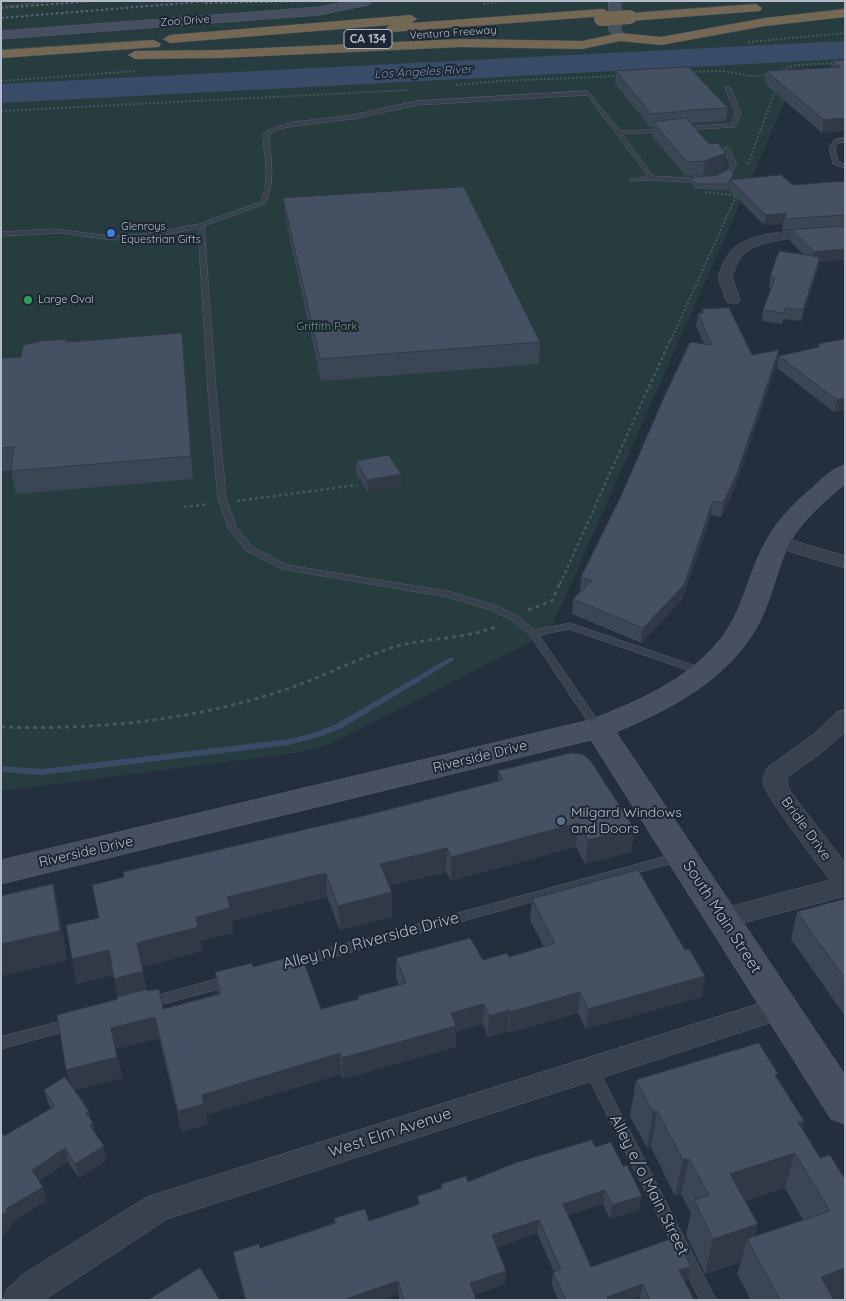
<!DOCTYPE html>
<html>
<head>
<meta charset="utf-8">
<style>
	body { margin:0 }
	#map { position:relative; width:846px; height:1301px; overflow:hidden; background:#242f3e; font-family:Quicksand,sans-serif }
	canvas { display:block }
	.frame { position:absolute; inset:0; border:2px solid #b4bcc9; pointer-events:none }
</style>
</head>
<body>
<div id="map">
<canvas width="846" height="1301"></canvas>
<div class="frame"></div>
</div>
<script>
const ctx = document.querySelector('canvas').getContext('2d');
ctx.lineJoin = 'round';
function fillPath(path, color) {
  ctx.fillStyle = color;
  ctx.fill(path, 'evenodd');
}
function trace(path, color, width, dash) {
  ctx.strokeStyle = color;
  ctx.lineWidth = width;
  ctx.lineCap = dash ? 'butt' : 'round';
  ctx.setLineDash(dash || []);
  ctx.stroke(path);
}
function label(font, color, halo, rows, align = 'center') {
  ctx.font = font + ' Quicksand,sans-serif';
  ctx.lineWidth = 4;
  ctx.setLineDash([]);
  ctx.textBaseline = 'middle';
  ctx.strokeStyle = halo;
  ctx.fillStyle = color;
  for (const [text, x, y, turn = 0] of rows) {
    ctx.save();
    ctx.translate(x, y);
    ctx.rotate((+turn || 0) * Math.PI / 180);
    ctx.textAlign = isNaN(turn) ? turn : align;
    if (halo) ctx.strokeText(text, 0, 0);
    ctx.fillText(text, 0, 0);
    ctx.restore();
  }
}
fillPath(new Path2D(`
	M1,1H845V65L800,68L549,633L330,744L296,753L1,791Z`), '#263c3f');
fillPath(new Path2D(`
	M845,41V59L1,103V84Z`), '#394c67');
fillPath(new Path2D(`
	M449,658H453L454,660L344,727L322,736L289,745L42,775L1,772V766L42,769L289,739L317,732L338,723Z`), '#394c67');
const lane = new Path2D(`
	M728,86L731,88L741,113L735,127L679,130L678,129L681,127L731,124L735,113L725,88Z
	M588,91L620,131L666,129L667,130L664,132L622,134L653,176L687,178L704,176L706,177V179L687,182L650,180L630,181V179L647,177V175L587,95L417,105L353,119L294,126L279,129L269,135C270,159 277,182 264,204L204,226L216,391L226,498L236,527L253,547L287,565L451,592L497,606L518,616L535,630L570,623L707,670L708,672L703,675L699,674L569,629L539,635L603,728L598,732L594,731L530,635L512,620L491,610L447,597L282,569L247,551L229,530L218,498L208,391L198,228L155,237L121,240L104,239L62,233L1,236V232L54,229L109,236L144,234L199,224L260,202C271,180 264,158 263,134L275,127L294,122L353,115L417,101Z
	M845,138V142L838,143L835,148L838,162L845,164V168L833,164L829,148L834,140Z
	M727,147L730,149L737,166L729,174L718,176V174L725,172L731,166L724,149Z
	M679,853L683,854L685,857L683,860L290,969L286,968L284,964L286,960L290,959Z
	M228,976L233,977L234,981L233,985L148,1008L143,1007L141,1003L143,999L148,998Z
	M71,1019L76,1020L78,1024L76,1028L1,1049V1037Z
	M591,1063L596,1065L716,1300H700L584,1069L586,1065Z`);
const street = new Path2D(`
	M845,227V235C818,238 766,235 745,253C738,259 735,269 732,277L740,300L738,303H728L726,300L718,277C722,267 726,254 735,247C757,229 816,230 845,227Z
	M778,536L845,556V568L771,546L768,542L771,538Z
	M845,710V732L821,753L787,777V783L790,791L845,863V896L723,928L714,925L710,918L714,911L830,880C818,864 765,797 763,782C763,777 765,772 768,767L813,735L837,712Z
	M781,997L791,1000L795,1008L791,1016L167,1219L44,1300H3L7,1289L25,1273L147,1197Z`);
const secondary = new Path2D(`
	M349,1H374L368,5L319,15L1,39V31L319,7Z
	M609,1H621V30L627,37L625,40H615L609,30Z
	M845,465V484C825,501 803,519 790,542C777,567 773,595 760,621C731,678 673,708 616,732L845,1075V1124L831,1119L591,740L1,884V860L590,720C636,702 686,681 718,642C743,613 747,576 765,543C776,522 793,504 811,489C821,480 832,468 845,465Z`);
const highway = new Path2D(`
	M756,4L762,8L760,11L630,21L624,17L630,13Z
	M602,9L606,10L608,13L606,16L392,32L386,28L390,25L170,43L163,39L170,35L411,15L417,19L411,23Z
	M845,9V17L765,26L661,45L620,41L582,49L461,47L220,58L135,59L128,55L135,51L220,50L461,39L582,41L620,33L661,37L765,18Z
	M154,40L161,44L159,47L1,58V50Z`);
trace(lane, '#565f6c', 1);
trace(street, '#565f6c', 1);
trace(secondary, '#565f6c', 1);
trace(highway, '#434c59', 1);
trace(new Path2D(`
	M168,1L171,6
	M483,4L505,1
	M1,7L54,1
	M748,42L845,33
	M691,72L723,71L751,76L769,75
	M775,72L796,65L835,63
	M1,81L135,71
	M456,85L499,81L620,76
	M1,111L408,90
	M748,164L775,91
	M705,192L736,196
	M671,340L737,194`), '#44595c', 2, [2, 2]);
trace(new Path2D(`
	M237,501L357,485
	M184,507L208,504
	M560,584L671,338`), '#44595c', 2.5, [3, 3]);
trace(new Path2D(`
	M528,610L552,601L560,583
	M1,727C96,730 190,721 281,691C319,679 353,660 391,648C426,637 463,640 498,626`), '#44595c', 3, [4, 4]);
fillPath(lane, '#38414e');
fillPath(street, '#38414e');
fillPath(secondary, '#465061');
fillPath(highway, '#746855');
trace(new Path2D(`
	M205,3L322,1
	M1,8L94,1
	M1,18L210,1`), '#5a6575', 2, [2.5, 2.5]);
const highwayBridge = new Path2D(`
	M601,19L630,17`);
trace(highwayBridge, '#434c59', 14, []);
trace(highwayBridge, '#746855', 14);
fillPath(new Path2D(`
	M845,60L822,133L764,83L766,71L831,68L832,61Z
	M616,71L728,108L726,121L691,123L724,168L703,175L686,176L652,136L653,127H650L615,84Z
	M691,178H733V179L793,185L845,181V226L782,230L783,224L764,225L729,190L730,185L727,190L695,189L691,183Z
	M283,198L540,342L539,364L321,381L285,217Z
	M845,226L819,262L818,268L801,321L783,319L782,324L762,321L763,310L771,288H769L771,274L804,255L790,241L792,230Z
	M702,309L752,355L779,350L777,363L734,490L721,517L711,515L682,600L641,643L572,614L573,599L580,592L581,577L621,496L704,344L696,326L698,313H702Z
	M845,339V410L834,412L777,368L779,356L818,348L819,344Z
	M67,341L184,355L193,479L16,494L11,470L1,471V358L21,357Z
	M356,461L401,474L402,486L368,493L356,473Z
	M498,771L634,828L631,852L585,864L576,847L451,881L446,872L389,886L392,892V917L340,930L327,897L232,921L233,933L200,941L202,951L142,967L147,991L163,1009L218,994L215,972L253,967L321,1009L358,999V996L399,985L396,979V958L483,960L509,957L544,947L530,920L532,899L685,950L705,976L701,997L586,1029L578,1013L509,1033L508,1031L488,1037L483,1024L456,1032V1047L343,1079L341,1074L206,1115L208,1124L182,1132L159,1038L116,1049L122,1078L74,1090L91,1120L96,1135L107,1160L79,1178L68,1162L39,1181L47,1201L11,1222L12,1224L8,1228L9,1231L1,1237V1132L4,1136L51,1108L48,1103L44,1090L70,1085L118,999L114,975L77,984L72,959L99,918L367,815L498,781Z
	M845,899V1016L791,939L797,912Z
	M777,1077L804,1121L802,1128L820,1158L845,1179V1298L841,1300H751L737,1274L741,1262L705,1274L686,1235L691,1213L681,1194L675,1196L651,1147L647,1148L630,1116L636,1080ZM785,1188L803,1220L755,1236L758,1224L745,1201Z
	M595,1147L639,1210L610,1219L603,1204L568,1215L591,1267L688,1280L685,1281L694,1300H641L640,1297L633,1300H558L552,1285L553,1272H554L537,1233L497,1247L505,1284L474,1295L476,1300H400L398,1294L382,1300H245L236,1265L233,1252L260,1248L334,1223V1218L369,1221L418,1205L417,1196L441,1189V1184L468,1182Z`), '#3b4654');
fillPath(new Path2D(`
	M845,118V131L822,133L824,120Z
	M726,153L724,168L703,175L705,161Z
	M787,213L784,219L783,224L764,225L766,215Z
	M845,249V260L819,262L818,268L801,321L814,252Z
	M182,333L184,355L193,479L191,456Z
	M779,350L777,363L734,490L721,517L723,503Z
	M845,398V410L834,412L837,400Z
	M401,474L402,486L368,493L367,480Z
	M713,501L711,515L682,600L641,643L643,628Z
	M578,823L576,847L451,881V857Z
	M634,828L631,852L585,864L588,840Z
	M447,848L446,872L381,888L380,864Z
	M326,873L327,897L232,921L233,933L200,941L202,951L142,967L137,943L227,897Z
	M53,884L60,914L67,961L1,976V944Z
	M392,892V917L340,930L338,906Z
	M109,950L114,975L77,984L72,959Z
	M143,971L148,995L119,1003L114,979Z
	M705,976L701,997L586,1029L588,1009Z
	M580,992L578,1013L509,1033L510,1012Z
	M484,1004L483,1024L456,1032V1047L343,1079L342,1058L451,1013Z
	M509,1010L508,1031L488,1037L489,1016Z
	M155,1017L159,1038L116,1049L122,1078L72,1091L66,1070L111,1028Z
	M340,1053L341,1074L206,1115L208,1124L182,1132L178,1111L202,1095Z
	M89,1111L92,1124L93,1123L97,1137L93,1139L86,1113Z
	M657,1111L651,1147L647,1148L653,1112Z
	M804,1121L785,1188L721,1209L730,1174L798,1122Z
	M104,1146L107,1160L79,1178L75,1164Z
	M65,1148L68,1162L36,1183L32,1170Z
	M689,1159L681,1194L675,1196L683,1160Z
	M43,1187L47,1201L11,1222L12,1224L8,1228L9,1231L1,1237V1220L2,1215L6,1209Z
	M605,1190L603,1204L561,1217L563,1204Z
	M642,1196L639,1210L610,1219L612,1205Z
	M539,1220L537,1233L491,1248L492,1235Z
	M758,1224L752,1248L747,1239L741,1262L705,1274L713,1239Z
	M691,1267L688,1280L676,1284L679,1270Z
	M845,1268V1298L841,1300H813L821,1277Z
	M506,1271L505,1284L469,1296L470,1283Z
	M398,1281V1294L382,1300H343Z
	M643,1284L640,1297L633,1300H607V1297Z`), '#303945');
const building = new Path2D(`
	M845,60V118L824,120L766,71L840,67L832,61Z
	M689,67L728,108L687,110L688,111L651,114L616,71Z
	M686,118L709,144L718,143L726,153L705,161L687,162L653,122Z
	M730,169L734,173L728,184H696L691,178L718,175Z
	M781,175L793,185L845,181V215L784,219L787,213L766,215L730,180Z
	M464,187L540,342L320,359L283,198Z
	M845,226V249L814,252L792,230Z
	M779,251L820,257L803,310L785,308L784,313L763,310L775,278L771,277V274Z
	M729,308L752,355L779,350L736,476L723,503L713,501L684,585L643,628L573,599L592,581L581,577L621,496L664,397L690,342L712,345L698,313H704L702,309Z
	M182,333L191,456L11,471L14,447L1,448V358L21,357L23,345L41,341L66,339V342Z
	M845,339V398L837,400L779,356L819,347V344Z
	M389,455L401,474L367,480L356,461Z
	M571,753L582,754L590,760L634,828L588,840L578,823L451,857L447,848L380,864L392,892L338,906L326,873L227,897L230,908L196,917L198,927L137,943L143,971L114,979L109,950L72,959L66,925L99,918L92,885L124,877L123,872L367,815L503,780L498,771Z
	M638,870L685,950L689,949L705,976L588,1009L580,992L510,1012L509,1010L489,1016L484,1004L451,1013L456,1026L342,1058L340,1053L202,1095L204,1104L178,1111L155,1017L111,1028L117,1057L66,1070L57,1015L118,999L117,997L147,989V991L159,989L163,1009L221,994L215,972L252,963L253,967L301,954L321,1009L359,999L358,996L406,983L396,958L470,938L483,960L507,953L509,957L555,943L532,899Z
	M53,884L60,931L1,944V896Z
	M845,899V979L797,912Z
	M759,1043L778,1074L775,1075L804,1121L798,1122L820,1158L830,1155L845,1179V1268L821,1277L834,1300H780L747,1239L830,1211L795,1153L730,1174L758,1224L713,1239L694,1200L709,1195L689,1159L683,1160L657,1111L653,1112L636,1080Z
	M65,1077L89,1111L86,1113L93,1123L90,1126L104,1146L75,1164L65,1148L32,1170L43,1187L6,1209L8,1211L2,1215L4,1217L1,1220V1132L4,1136L55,1106L44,1090Z
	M592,1140L595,1147L611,1142L623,1166L627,1165L642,1196L612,1205L605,1190L563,1204L591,1267L676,1237L691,1267L679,1270L694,1300H650L643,1284L607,1297L609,1300H566L553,1272L561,1270L539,1220L492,1235L506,1271L470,1283L476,1300H404L398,1281L343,1300H246L233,1252L259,1244L260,1248L336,1223L334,1218L365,1209L369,1221L420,1204L417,1196L442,1188L441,1184L466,1176L468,1182L515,1163Z
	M200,1268L220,1300H148Z`);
fillPath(building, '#455162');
trace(building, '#303945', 1);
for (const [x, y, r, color] of [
	[111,233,5,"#3f7fe0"],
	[28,300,5,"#2e9e5b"],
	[561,821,5,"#5c6f8a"]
]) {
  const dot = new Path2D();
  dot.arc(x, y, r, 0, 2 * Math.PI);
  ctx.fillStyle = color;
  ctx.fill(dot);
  trace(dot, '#1d2633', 2);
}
label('11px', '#b4bcc9', '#1d2633', [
	["Zoo Drive",185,21,-4],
	["Ventura Freeway",453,33,-4]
]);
label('11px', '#b4bcc9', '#1d2633', [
	["Glenroys",121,227],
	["Equestrian Gifts",121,240],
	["Large Oval",38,300]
], 'left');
label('11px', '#6b9a76', '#1d2633', [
	["Griffith Park",327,327]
]);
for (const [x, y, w] of [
	[368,39,48]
]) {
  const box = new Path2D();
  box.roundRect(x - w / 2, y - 9.5, w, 19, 4);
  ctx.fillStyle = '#1d2633';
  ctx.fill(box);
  trace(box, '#b4bcc9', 1);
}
label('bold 12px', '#b4bcc9', null, [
	["CA 134",368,39]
]);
label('italic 12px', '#7c92b1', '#1d2633', [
	["Los Angeles River",423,72,-3]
]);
label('14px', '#b4bcc9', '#1d2633', [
	["Riverside Drive",480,757,-14],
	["Bridle Drive",806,829,54],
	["Riverside Drive",86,852,-13]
]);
label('14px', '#b4bcc9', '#1d2633', [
	["Milgard Windows",571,813],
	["and Doors",571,829]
], 'left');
label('16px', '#b4bcc9', '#1d2633', [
	["South Main Street",722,917,57],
	["Alley n/o Riverside Drive",371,941,-15],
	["West Elm Avenue",390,1133,-18],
	["Alley e/o Main Street",649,1185,63]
]);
</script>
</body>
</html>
